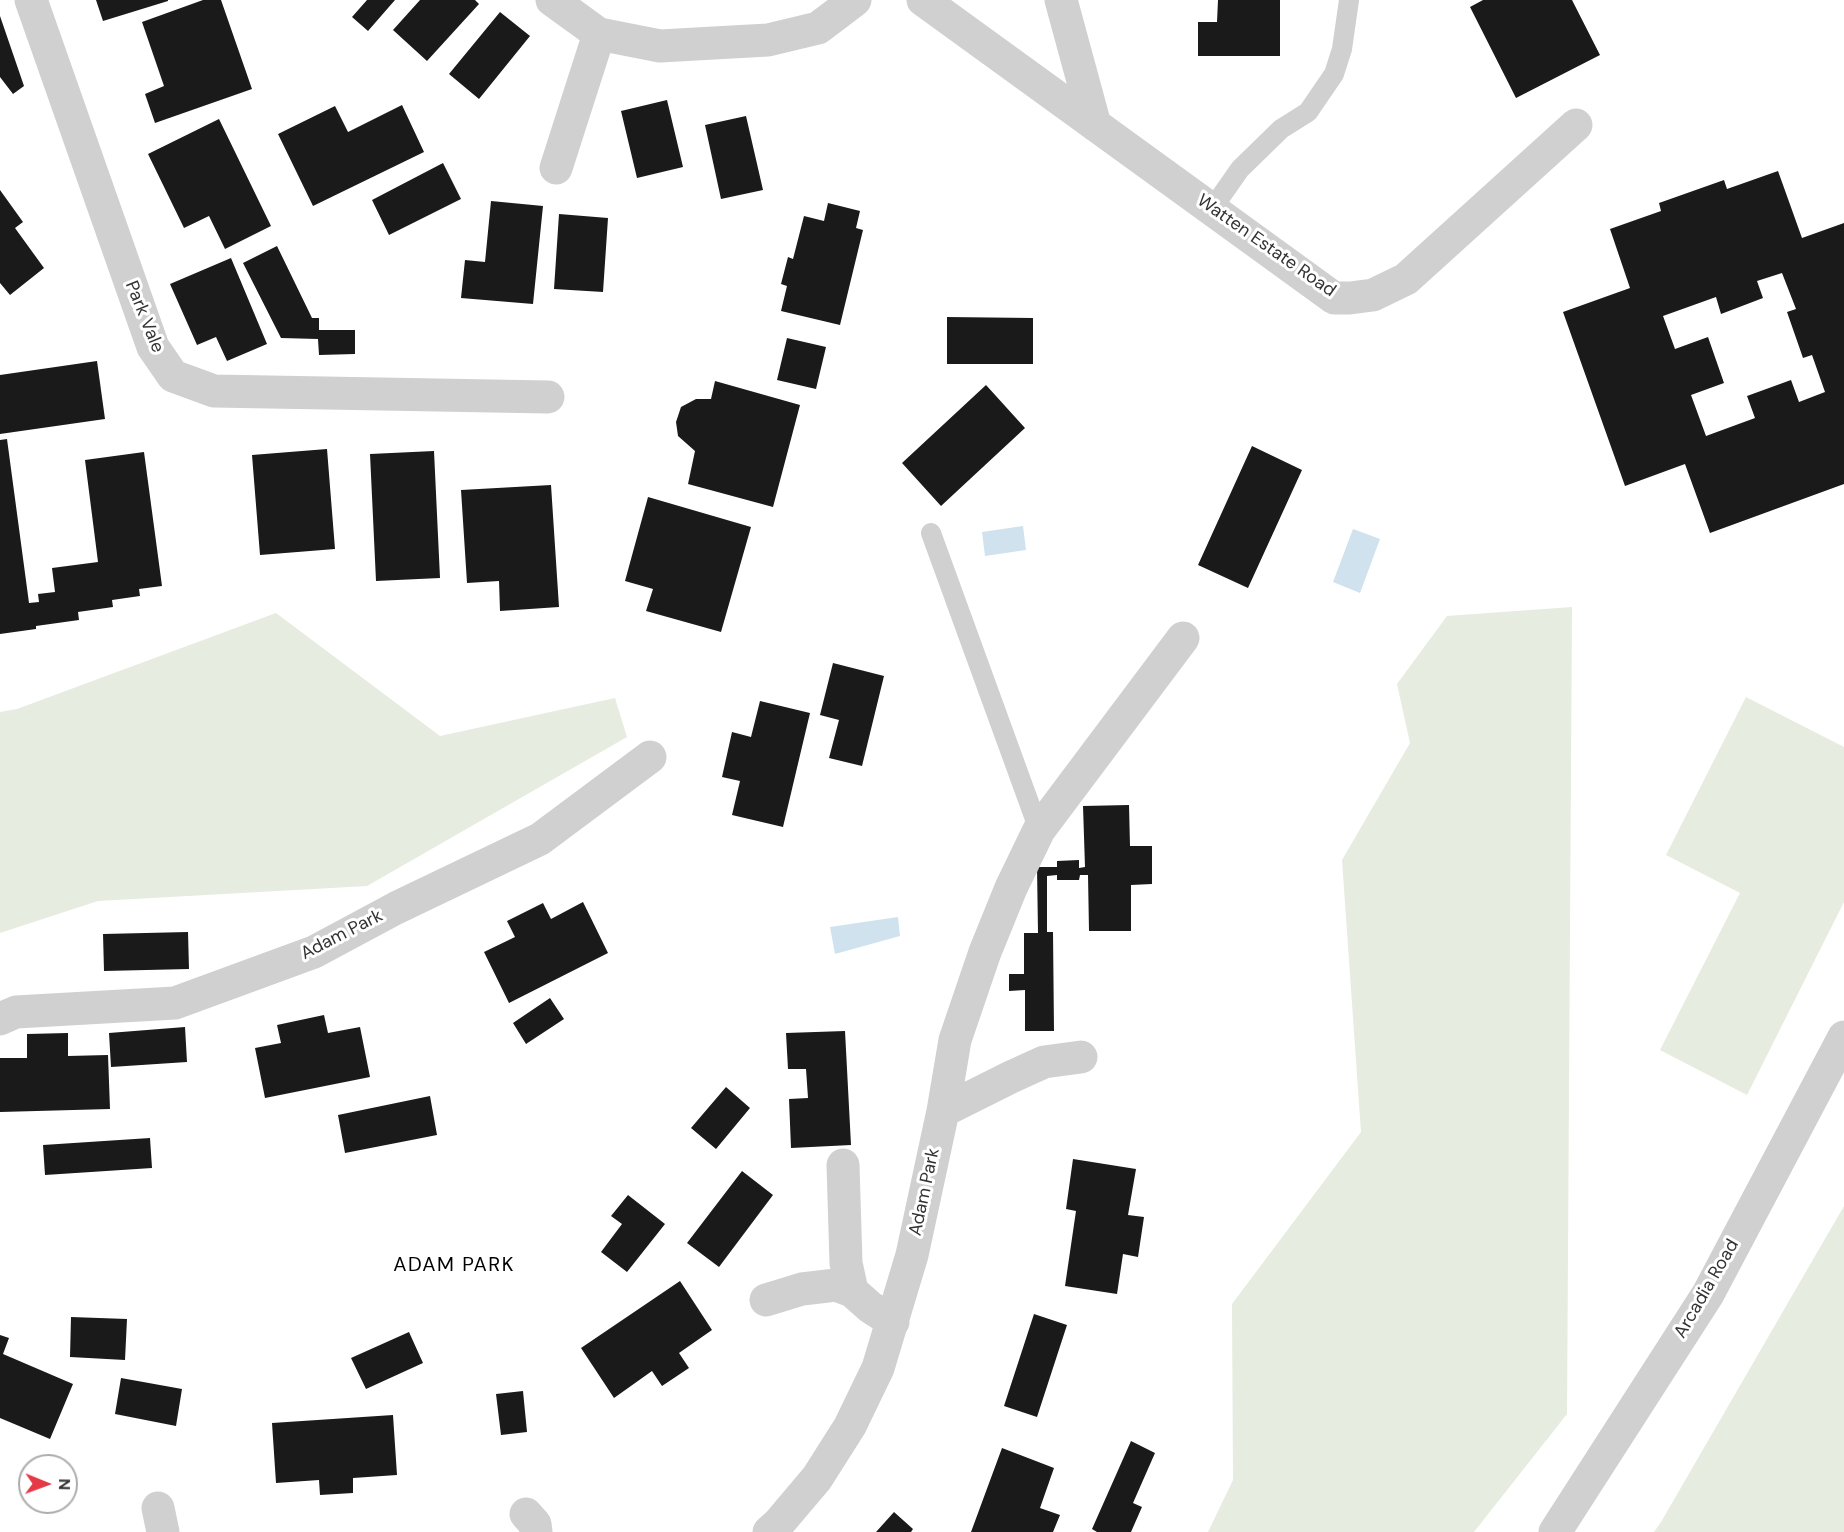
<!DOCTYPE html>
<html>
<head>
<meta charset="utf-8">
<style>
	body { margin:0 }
	#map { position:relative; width:1844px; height:1532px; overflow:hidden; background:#fff; font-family:"DM Sans",sans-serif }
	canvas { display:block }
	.north { position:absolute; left:18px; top:1454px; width:60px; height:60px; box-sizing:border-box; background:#fff; border:2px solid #adadad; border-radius:50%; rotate:91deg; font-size:16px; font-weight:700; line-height:24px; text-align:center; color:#333 }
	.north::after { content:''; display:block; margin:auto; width:21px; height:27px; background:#e63946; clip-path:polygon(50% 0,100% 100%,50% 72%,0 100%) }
</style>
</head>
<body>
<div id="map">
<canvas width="1844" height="1532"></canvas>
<div class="north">N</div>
</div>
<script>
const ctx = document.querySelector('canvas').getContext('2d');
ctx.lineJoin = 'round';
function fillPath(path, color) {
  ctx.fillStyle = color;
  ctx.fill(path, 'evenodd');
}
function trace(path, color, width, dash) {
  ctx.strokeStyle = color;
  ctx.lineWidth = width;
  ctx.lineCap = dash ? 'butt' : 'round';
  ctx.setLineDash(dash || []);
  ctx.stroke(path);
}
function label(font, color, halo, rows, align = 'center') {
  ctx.font = font + ' "DM Sans",sans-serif';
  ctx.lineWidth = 6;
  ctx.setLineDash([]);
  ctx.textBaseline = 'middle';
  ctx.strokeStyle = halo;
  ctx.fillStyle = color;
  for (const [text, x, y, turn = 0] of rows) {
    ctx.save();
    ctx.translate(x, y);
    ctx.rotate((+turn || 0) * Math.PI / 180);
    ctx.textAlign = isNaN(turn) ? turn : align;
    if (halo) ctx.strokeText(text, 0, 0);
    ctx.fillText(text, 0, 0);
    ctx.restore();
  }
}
fillPath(new Path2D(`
	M1572,607L1567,1414L1474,1532H1208L1233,1480L1232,1304L1361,1132L1342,860L1410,743L1397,684L1447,616Z
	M276,613L440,736L615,698L627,737L367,886L98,901L0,933V712L17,709Z
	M1746,697L1844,747V902L1747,1095L1660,1050L1740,893L1666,855Z
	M1844,1206V1532H1654L1661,1522Z`), '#e6ecdf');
fillPath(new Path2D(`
	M1023,526L1026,550L985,556L982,532Z
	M1353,529L1380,539L1360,593L1333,582Z
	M898,917L900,936L835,954L830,927Z`), '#cfe2ee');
fillPath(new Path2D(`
	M96,0H168V1L103,21Z
	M203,0H221L252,89L155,123L145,94L164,86L142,22Z
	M367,0H395L368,31L352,17Z
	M420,0H475L479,4L427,61L393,30Z
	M1218,0H1280V56H1198V22H1217Z
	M1483,0H1572L1600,55L1516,98L1470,7Z
	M500,12L530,36L479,99L449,74Z
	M0,16L24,86L13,94L0,77Z
	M667,100L683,167L637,178L621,111Z
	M402,105L424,152L313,206L278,134L335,106L348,132Z
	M746,116L763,190L721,199L705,125Z
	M219,119L271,226L225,249L209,216L184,228L148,154Z
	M443,163L461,199L389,235L372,200Z
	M1778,171L1802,238L1844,223V484L1710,533L1685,464L1625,486L1563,312L1630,288L1610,229L1661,211L1659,203L1724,180L1727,189ZM1782,273L1796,309L1787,312L1803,358L1812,355L1825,392L1799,402L1791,380L1747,396L1755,418L1706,436L1691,395L1724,383L1708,337L1675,349L1663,316L1716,297L1721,314L1763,298L1757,281Z
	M0,190L23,222L15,228L44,268L10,295L0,283Z
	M491,201L543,206L533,304L461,298L465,260L485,262Z
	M828,203L860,211L856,228L863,230L840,325L781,311L787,286L781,284L788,257L793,259L804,216L824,221Z
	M559,214L608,218L603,292L554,289Z
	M277,246L312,318H319V330H355V354L319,355L318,339L281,338L243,263Z
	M231,258L267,344L227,361L216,337L197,345L170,284Z
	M947,317L1033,318V364H947Z
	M787,338L826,347L816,389L777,380Z
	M97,361L105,419L0,434V375Z
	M715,381L800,405L773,507L688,484L695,451L678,436L676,422L681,407L696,399H711Z
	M986,385L1025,428L941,506L902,463Z
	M7,439L29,603L39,602L38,594L55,592L52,568L98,562L85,460L144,452L162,586L139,589L140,596L112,600L113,607L78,612L79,620L36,626V629L0,634V440Z
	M1252,446L1302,470L1248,588L1198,565Z
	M327,449L335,549L260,555L252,455Z
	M434,451L440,578L376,581L370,454Z
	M551,485L559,607L500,611L499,581L467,583L461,490Z
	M648,497L751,527L721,632L646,611L653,589L625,581Z
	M833,663L884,676L862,766L829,758L839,720L820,715Z
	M760,701L810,713L783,827L732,815L740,781L722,777L732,732L751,737Z
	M1129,805L1130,846H1152V884L1131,885V931H1089L1088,875H1080L1079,880H1057V875L1047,876V932H1053L1054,1031H1025V990L1009,991V974H1024V933H1038L1037,867H1057V861L1079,860V868L1085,867L1083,806Z
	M583,902L608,953L509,1003L484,952L515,937L507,921L543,903L551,919Z
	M188,932L189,969L104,971L103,934Z
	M550,998L564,1019L526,1044L513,1023Z
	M324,1015L328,1033L360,1027L370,1077L265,1098L255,1048L281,1043L277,1025Z
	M185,1027L187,1062L111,1067L109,1033Z
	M845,1031L851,1145L791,1148L789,1099L808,1098L806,1069H788L786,1033Z
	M68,1033V1056L108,1055L110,1109L0,1112V1058H27V1034Z
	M726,1087L750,1108L716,1149L691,1128Z
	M430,1096L437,1135L345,1153L338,1115Z
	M150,1138L152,1168L45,1175L43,1145Z
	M1073,1159L1136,1169L1128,1215L1144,1217L1138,1257L1123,1254L1117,1294L1065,1286L1076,1211L1066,1209Z
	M742,1171L773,1195L719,1267L687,1243Z
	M628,1195L665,1224L627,1272L601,1252L622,1224L611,1216Z
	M680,1281L712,1330L679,1353L689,1368L662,1386L652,1371L614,1398L581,1348Z
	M1034,1314L1067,1325L1037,1417L1004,1406Z
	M71,1317L127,1319L125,1360L70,1357Z
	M409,1332L423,1363L366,1389L351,1358Z
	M0,1335L9,1338L3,1354L73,1384L50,1439L0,1418Z
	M121,1378L182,1389L176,1426L115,1414Z
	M523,1391L527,1432L501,1435L496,1394Z
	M393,1415L397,1475L353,1478V1493L320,1495L319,1480L276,1483L272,1423Z
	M1131,1441L1155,1453L1133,1503L1142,1507L1131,1532H1097L1092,1529Z
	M1002,1448L1054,1468L1040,1508L1060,1515L1053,1532H971Z
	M894,1512L913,1529L911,1532H876Z`), '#1a1a1a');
trace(new Path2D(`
	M1212,209L1240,169L1281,129L1308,112L1334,74L1342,49L1349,0
	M931,533L1039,830`), '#d0d0d0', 20);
trace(new Path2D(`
	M31,0L153,347L173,376L214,391L548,397
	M552,0L599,34L660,46L768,40L818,28L855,0
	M923,0L1334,298H1350L1373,295L1406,279L1576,125
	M1061,0L1095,125
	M556,168L599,34
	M0,1019L16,1012L175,1003L314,952L396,908L540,839L650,757
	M943,1111L1011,1077L1044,1062L1081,1057
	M843,1165L846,1263L852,1291
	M766,1300L802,1289L836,1285L852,1291L870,1307L893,1322
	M158,1508L163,1532
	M526,1514L535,1524L536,1532
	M769,1532L779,1523L817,1478L850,1426L878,1368L912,1255L943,1111L955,1040L985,952L1011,888L1039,830L1183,638
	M1555,1532L1708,1294L1844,1037`), '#d0d0d0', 33);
label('18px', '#333', '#fff', [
	["Watten Estate Road",1266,246,35],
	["Park Vale",144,317,68],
	["Adam Park",342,935,-27],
	["Adam Park",925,1192,-78],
	["Arcadia Road",1707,1289,-60]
]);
ctx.letterSpacing = '1.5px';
label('20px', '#000', '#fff', [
	["ADAM PARK",454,1266]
]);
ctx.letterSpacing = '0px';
</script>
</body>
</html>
